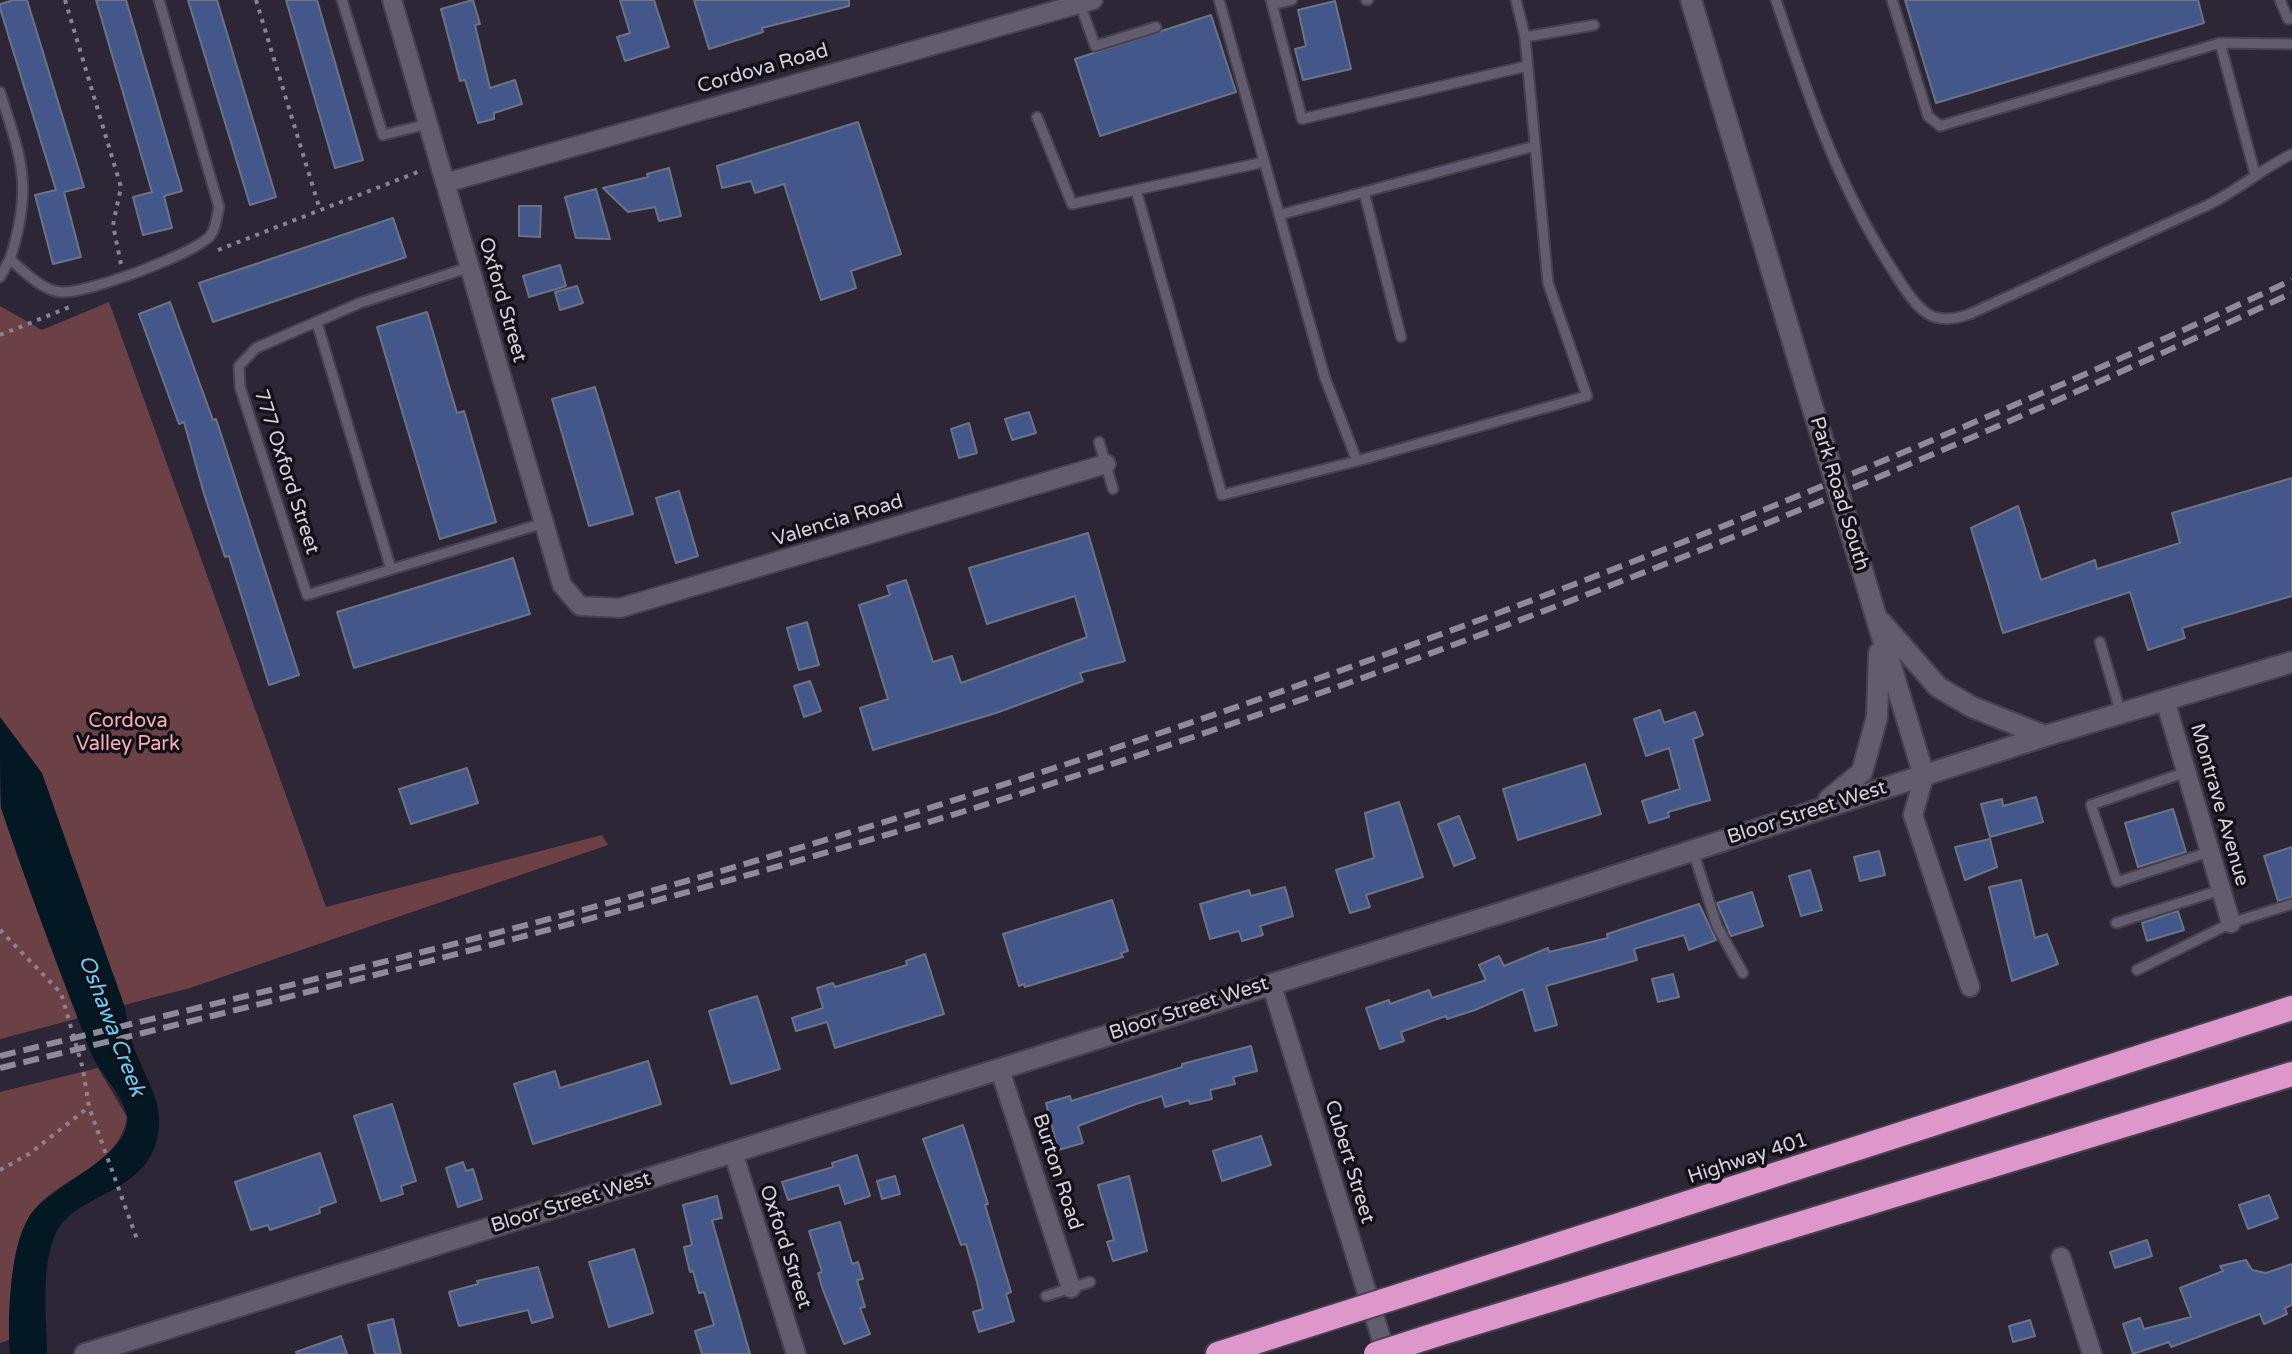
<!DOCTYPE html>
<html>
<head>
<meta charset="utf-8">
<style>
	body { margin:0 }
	canvas { display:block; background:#2c2636 }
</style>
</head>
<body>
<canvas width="2292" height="1354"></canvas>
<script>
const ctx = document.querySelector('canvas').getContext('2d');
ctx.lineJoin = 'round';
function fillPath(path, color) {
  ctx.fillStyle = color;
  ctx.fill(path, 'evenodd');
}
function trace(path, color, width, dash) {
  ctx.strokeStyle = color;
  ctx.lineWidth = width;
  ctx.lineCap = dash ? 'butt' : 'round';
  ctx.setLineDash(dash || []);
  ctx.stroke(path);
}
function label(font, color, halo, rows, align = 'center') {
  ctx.font = font + ' "Varela Round",sans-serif';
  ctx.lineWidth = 7;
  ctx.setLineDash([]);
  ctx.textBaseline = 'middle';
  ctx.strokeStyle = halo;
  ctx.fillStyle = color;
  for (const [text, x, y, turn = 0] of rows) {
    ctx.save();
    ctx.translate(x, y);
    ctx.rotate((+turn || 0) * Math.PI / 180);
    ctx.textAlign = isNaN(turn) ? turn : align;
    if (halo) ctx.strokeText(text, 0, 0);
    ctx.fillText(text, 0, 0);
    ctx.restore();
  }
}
fillPath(new Path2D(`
	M109,302L326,907L602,835L608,845L190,988L124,1005L114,976L68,987L79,1018L0,1039V306L42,330Z
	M98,1068L127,1117C118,1170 55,1176 29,1217C9,1250 11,1302 9,1340L0,1343V1092Z`), '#6c4146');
fillPath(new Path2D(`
	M0,717L42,773L124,1005C127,1017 128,1030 132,1041C140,1070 162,1096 159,1128C152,1196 75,1191 56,1233C40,1267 47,1317 47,1354H10C7,1318 10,1248 29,1217C48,1186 134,1155 127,1116C122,1093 100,1074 91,1053C60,972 28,889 1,808C0,791 0,737 0,717Z`), '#031822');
const building = new Path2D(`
	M14,0H27L84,187L64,192L81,257L53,264L35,195L56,190L0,8V4Z
	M96,0H126L182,191L164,196L172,228L143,235L133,197L152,192Z
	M188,0H217L276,197L250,205Z
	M286,0H317L363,160L335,168Z
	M473,0L480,24L475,25L490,88L515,80L522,104L494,113V119L478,123L465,80L460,81L441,9Z
	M620,0H654L669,47L625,61L617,37L630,33Z
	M694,0H849V6L762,28L763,32L709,49Z
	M1905,0H2198L2204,23L1936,103Z
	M1335,1L1351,69L1303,80L1295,49L1306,46L1298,10Z
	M1211,15L1236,92L1100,136L1075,59Z
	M858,122L901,254L851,271L856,288L821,300L784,184L755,193L751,181L722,188L717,166Z
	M669,168L681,216L659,221L655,207L628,212L603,188L648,177L647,174Z
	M596,189L610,239L576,238L565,197Z
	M519,206H541L540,237L519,236Z
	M393,218L406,257L213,322L199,283Z
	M560,265L566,286L529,297L523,276Z
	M577,286L583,303L560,310L555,292Z
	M170,302L213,420L216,419L299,675L269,685L229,556L225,557L204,494L184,422L179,424L139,314Z
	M427,312L457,413L464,411L496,522L440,539L377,327Z
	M595,387L633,514L589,526L552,399Z
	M1029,412L1036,433L1012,440L1005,419Z
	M969,423L977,453L959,458L951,429Z
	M2292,478V596L2182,628L2185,638L2148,650L2130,592L2003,633L1971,528L2018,506L2041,580L2095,560L2097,569L2180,543L2172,513Z
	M679,491L698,556L676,563L656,498Z
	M1088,533L1125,661L1080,673L1083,681L996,713L873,750L860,708L888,699L859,605L890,595L887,586L906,580L933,662L952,656L961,683L1087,637L1075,596L987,624L969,568Z
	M513,558L530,614L354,668L337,612Z
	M807,622L819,665L799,670L787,628Z
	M810,681L821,711L804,717L794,686Z
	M1660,710L1664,723L1695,712L1703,735L1693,739L1710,800L1668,812L1669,817L1649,823L1642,801L1680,789L1669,748L1646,756L1634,719Z
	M1585,764L1601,814L1518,840L1503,789Z
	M467,768L478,803L411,824L399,789Z
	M2036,797L2043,822L1990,837L1981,804L2002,799L2003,806Z
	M1399,802L1423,877L1366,895L1370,907L1350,913L1336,870L1374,858L1365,813Z
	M2173,809L2186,852L2138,867L2125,823Z
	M1459,816L1475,858L1454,866L1438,824Z
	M1990,839L1997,867L1965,880L1955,847Z
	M2292,847V897L2278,901L2264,856Z
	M1879,851L1885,875L1860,881L1854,857Z
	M1810,870L1822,910L1801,916L1789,876Z
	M2021,880L2035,938L2047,934L2058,964L2012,981L1989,887Z
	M1285,887L1293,916L1260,926L1263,935L1242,941L1239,931L1210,939L1200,904L1249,890L1251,896Z
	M1752,892L1763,926L1731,936L1717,903Z
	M1112,900L1128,951L1121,953L1123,957L1025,987L1024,984L1019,986L1003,934Z
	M1699,904L1716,940L1689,950L1684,935L1634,949L1637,960L1546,986L1557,1025L1535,1031L1523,989L1475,1010L1447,1019L1446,1016L1401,1032L1404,1041L1380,1049L1366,1008L1389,1000L1390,1004L1429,990L1432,998L1486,980L1479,965L1499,956L1504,966L1548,948L1549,952L1608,938L1607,934Z
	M2178,911L2184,930L2147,941L2142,923Z
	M925,954L944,1014L835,1048L827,1022L796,1031L792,1018L823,1008L817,988L833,983L835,987L907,965L906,961Z
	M1673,974L1679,997L1658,1002L1652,979Z
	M757,996L780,1069L731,1084L709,1011Z
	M1251,1046L1257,1071L1233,1077L1235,1084L1210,1090L1212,1099L1190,1104L1189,1100L1165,1107L1162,1096L1136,1104L1078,1126L1083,1143L1058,1150L1046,1103L1070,1096L1071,1101L1182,1067V1064Z
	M648,1061L661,1104L533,1144L514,1084L555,1071L560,1088Z
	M392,1104L416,1181L401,1186L403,1194L381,1201L354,1116Z
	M963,1125L988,1204L985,1205L1011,1292L1006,1294L1014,1321L979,1332L973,1312L983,1309L977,1282L966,1244L961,1245L923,1139Z
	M1261,1136L1271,1165L1222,1181L1213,1151Z
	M320,1153L336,1202L319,1208L320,1213L270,1230L268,1225L251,1230L235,1182Z
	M857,1155L870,1196L845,1204L839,1185L788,1200L782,1182L833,1167L832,1163Z
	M463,1162L466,1171L473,1169L482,1199L458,1207L446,1168Z
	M895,1176L900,1194L882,1199L877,1181Z
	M1129,1176L1147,1251L1113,1261L1107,1242L1114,1240L1098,1185Z
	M2269,1195L2278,1218L2248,1229L2239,1205Z
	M717,1196L722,1218L712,1220L750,1354H702L695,1331L714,1325L704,1292L699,1293L693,1271L690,1272L684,1247L692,1245L683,1205Z
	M840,1222L852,1264L858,1262L863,1279L857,1280L865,1307L860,1308L870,1334L844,1344L823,1290L818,1273L822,1272L809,1231Z
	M2147,1240L2152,1256L2115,1268L2110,1252Z
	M634,1249L653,1313L609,1327L589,1262Z
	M2246,1260L2252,1270L2266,1273L2292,1264V1305L2285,1308L2287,1314L2264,1324L2260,1314L2171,1347L2169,1342L2133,1354L2123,1324L2140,1318L2144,1329L2191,1317L2180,1288L2223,1271L2220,1266Z
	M538,1267L553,1317L532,1323L528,1310L459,1326L449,1292L478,1284L477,1281Z
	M393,1319L401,1354H375L368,1325Z
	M2030,1320L2035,1336L2013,1342L2009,1326Z
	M341,1336L347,1354H297L296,1352Z`);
fillPath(building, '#44578a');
trace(building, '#6b7385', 2);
const service = new Path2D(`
	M342,0L383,135L428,124
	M1219,0L1325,378L1357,461L1587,396L1548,283L1525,37L1516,0
	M1271,0L1302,119L1527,66
	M1366,0H1368
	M1776,0C1807,93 1837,183 1890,266C1900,281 1912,304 1928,314C1941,322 1956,319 1970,314L2208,205C2240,189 2260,170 2292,154
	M1892,0L1928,116L1940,126L2220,43L2255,174
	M2280,0L2288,19H2292
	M1080,4L1095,46L1156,27
	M1272,5L1292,0
	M1525,37L1594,25
	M2220,43L2292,44
	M0,92C22,161 33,187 10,259
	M1037,117L1072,204L1264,162
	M1136,190L1222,495L1357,461
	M1364,192L1401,337
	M1279,215L1535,146
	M470,267L360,303L256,348L239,366L240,387L307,595L544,523
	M0,277L10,259C23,271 43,291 61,292C86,294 194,254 210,236C216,229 217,216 219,207L159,0
	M317,323L391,569
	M1099,442L1113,489
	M2100,642L2121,714
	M2186,772L2091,805L2117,882L2209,852
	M1693,851L1717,926L1743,973
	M2116,923L2221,890
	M2137,970L2231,923L2292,904
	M1046,1296L1090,1282`);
const minor = new Path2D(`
	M392,0L562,585L580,606L620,608L1106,464
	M445,183L1093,0
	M2165,700L2231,923
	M1924,776L1913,815L1970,987
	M1271,983L1386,1354
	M1000,1070L1071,1288
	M733,1152L796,1354
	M2061,1257L2092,1354`);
const secondary = new Path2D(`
	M1691,0L1806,386
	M1850,530L1924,776
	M1882,623L1938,687L1972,707L2045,736
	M1829,799L1862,772L1877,717L1879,653
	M85,1354L1507,911L2045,736L2292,662`);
const motorway = new Path2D(`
	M1421,1289L2292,1008
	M1438,1334L2292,1074
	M1218,1354L1330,1318`);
trace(service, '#47414f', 13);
trace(minor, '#47414f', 22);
trace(secondary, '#47414f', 24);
trace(motorway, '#47414f', 28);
trace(new Path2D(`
	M65,0L121,187L113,225L121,264
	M256,0L320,210
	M218,250L423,170
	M0,335L72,306
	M0,930L61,993L83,1069L89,1107L138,1242
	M0,1170L29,1154L89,1107`), '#898491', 4, [4, 6]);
trace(service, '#635c6f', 9);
trace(minor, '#635c6f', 18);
trace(secondary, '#635c6f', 20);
trace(motorway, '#dd97ca', 24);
trace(new Path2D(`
	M0,1056C253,994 506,935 755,861C1280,706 1796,512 2292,280
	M0,1068C324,989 646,909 965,811C1418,670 1863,495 2292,293`), '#8f8a97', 6, [16, 8]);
const secondaryBridge = new Path2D(`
	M1806,386L1850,530`);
const motorwayBridge = new Path2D(`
	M1330,1318L1421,1289
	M1376,1354L1438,1334`);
trace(secondaryBridge, '#47414f', 24, []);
trace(motorwayBridge, '#47414f', 28, []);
trace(secondaryBridge, '#635c6f', 20);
trace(motorwayBridge, '#dd97ca', 24);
label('20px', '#d5d1dc', '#131118', [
	["Cordova Road",763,69,-16],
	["Oxford Street",502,300,74],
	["777 Oxford Street",286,472,72],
	["Park Road South",1839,494,73],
	["Valencia Road",838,521,-17],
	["Montrave Avenue",2219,805,74],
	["Bloor Street West",1807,813,-18],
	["Bloor Street West",1189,1009,-18],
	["Highway 401",1748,1159,-18],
	["Cubert Street",1349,1162,73],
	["Burton Road",1057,1172,72],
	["Bloor Street West",571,1203,-17],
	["Oxford Street",785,1247,72]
]);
label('20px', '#faabb4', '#131118', [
	["Cordova",128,722],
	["Valley Park",128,745]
]);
label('italic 22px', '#69cbfc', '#131118', [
	["Oshawa Creek",111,1026,69]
]);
</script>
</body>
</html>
